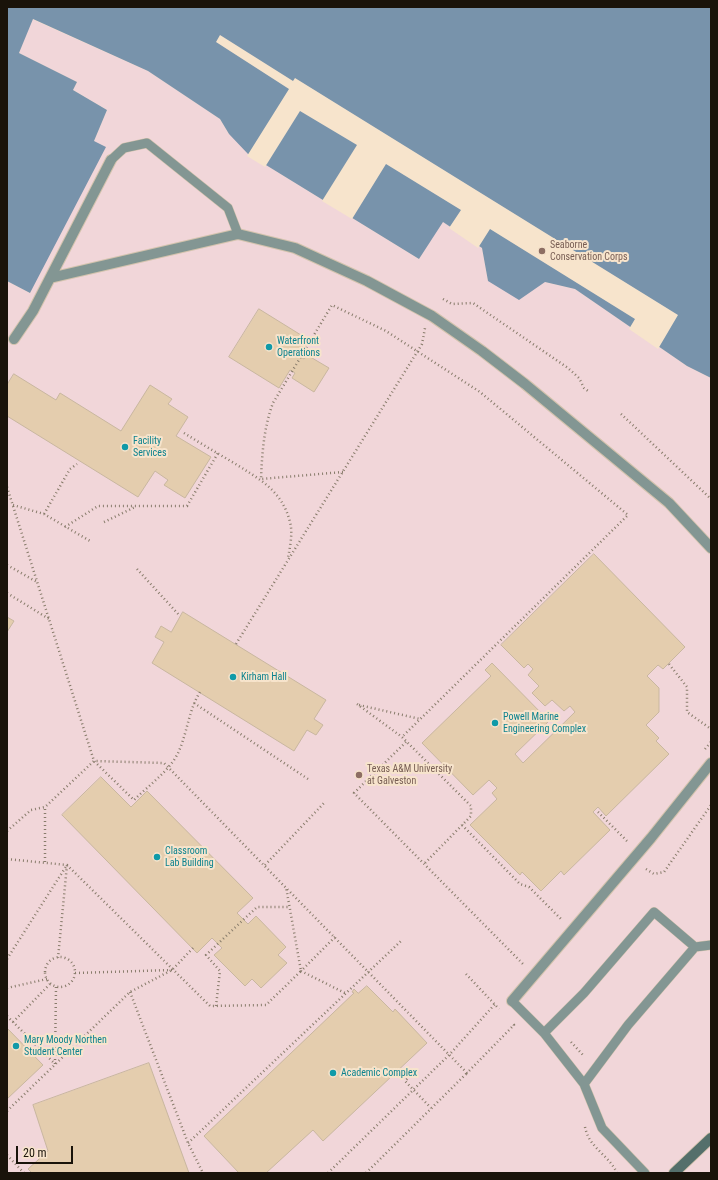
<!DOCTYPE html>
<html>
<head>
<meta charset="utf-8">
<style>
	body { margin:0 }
	#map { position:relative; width:718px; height:1180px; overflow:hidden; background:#f7e4cc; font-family:"Roboto Condensed",sans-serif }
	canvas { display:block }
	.frame { position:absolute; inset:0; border:8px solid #19130a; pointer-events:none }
	.scale { position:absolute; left:16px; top:1146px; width:57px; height:18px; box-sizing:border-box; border:2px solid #19130a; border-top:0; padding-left:5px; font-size:12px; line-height:14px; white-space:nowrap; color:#19130a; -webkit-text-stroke:3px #f7e4cc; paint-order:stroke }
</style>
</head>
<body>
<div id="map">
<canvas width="718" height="1180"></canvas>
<div class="frame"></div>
<div class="scale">20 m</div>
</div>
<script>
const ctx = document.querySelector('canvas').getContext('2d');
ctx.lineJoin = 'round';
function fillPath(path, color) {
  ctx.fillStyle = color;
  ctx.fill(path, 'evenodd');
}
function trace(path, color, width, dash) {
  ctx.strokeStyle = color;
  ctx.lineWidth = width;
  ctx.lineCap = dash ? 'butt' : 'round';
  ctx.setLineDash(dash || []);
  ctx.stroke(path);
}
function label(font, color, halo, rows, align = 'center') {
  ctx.font = font + ' "Roboto Condensed",sans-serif';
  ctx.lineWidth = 4;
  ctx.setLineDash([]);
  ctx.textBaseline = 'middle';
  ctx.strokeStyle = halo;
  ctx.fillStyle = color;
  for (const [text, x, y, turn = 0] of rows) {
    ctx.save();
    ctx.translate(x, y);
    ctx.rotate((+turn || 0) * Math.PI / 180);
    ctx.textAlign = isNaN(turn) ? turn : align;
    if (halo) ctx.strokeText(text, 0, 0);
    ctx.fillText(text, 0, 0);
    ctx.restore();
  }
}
fillPath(new Path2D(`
	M32,19L148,71L220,119L229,134L271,168L419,259L442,221L482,248L488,281L545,282L575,289L687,366L711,378V1173H7V281L30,293L107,110L73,90L77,82L19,53Z`), '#f1d6d9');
fillPath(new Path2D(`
	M7,7H711V378L687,366L575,289L545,282L519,300L488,281L482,248L443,222L419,259L248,154L229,134L220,119L148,71L33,19L19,53L77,82L73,90L107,110L94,141L106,147L30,293L7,281Z`), '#7893ab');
fillPath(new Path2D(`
	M220,35L293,81L295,78L678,315L658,349L629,329L635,319L490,229L478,248L449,228L461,210L386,164L352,219L322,201L357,145L300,111L265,167L247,156L289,89L216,42Z`), '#f7e4cc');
const building = new Path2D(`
	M259,309L309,340L299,356L304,359L307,355L329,368L314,392L292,378L295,373L290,370L279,388L229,357Z
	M14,374L56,400L60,393L121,431L150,385L172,399L168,404L188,417L176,436L211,457L185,498L164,485L168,480L155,471L138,497L7,416V385Z
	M594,554L685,647L663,669L658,665L647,676L659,688V712L646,725L659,738L656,741L669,754L606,816L598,807L593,812L610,830L564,875L561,871L541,891L522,872L520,875L470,825L497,799L492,793L497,788L489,780L473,795L422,743L491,676L485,670L492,663L549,721L515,754L523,763L575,712L570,706L564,711L552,700L545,706L532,693L539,686L528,675L533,669L528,664L524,668L501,645Z
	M183,612L326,700L314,719L323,725L316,735L307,730L294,751L152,663L164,642L155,637L161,626L171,632Z
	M7,617L14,621L7,632Z
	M101,777L131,807L147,791L253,898L237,913L248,924L256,916L286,947L278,955L287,963L261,988L252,979L245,986L214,955L222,948L212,938L197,953L62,815Z
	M367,986L393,1012L395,1009L427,1043L323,1141L313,1130L266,1173H239L204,1136L354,993L352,992L354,989L358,993Z
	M7,1028L43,1065L7,1099Z
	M149,1063L189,1173H32L28,1169L48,1151L33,1105Z`);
fillPath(building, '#e4cdae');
trace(building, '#c9b7a0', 1);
const lane = new Path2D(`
	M111,160L124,148L147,143L228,208L238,234
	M695,947L711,945
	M512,1001L544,1033L584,1084L602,1128L645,1173
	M544,1033L584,993L654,912L695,947L628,1025L584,1084`);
const street = new Path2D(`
	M50,278L111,160
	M14,339L33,311L50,278L238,234L295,248L367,281L432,316L482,351L525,384L669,503L711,548
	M512,1001L651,838L711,763`);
const secondary = new Path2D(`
	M674,1173L711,1138`);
trace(lane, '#d3c3ad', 10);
trace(street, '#d3c3ad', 12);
trace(secondary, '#d3c3ad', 12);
trace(new Path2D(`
	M443,299L452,304L473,303L568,368L579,378L584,388L588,391
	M621,414L711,499
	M184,433C200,443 217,453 234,463C259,479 282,490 290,522C293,533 290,547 288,558
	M343,472L261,479C262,453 264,427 273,403L332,305L386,331L480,392L628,515L402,737
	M7,487L94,761L134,800C148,786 167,773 177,755C187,736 188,711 200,692
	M13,505L44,514L90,541
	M44,514L70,469L77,464
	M104,522L135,507
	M65,527L98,506H187L218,453
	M7,565L37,582
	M137,569L180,616
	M7,593L49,619
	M236,644L422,344L425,328
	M669,664L687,687V712L711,729
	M194,703L308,779
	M357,704L402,737L471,806V816L424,864
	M359,705L420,719
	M406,742L354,793L524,965
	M705,749L711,742
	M598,812L628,842
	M462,825L520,884L529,887L562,920
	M7,831L31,810L45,807L94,761L164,763L467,1073L514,1025L513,1024
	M7,859L67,865L210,1006L266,1005L301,971L286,887
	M45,862V807
	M265,865L325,802
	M646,869L654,874L664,872L711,805
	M335,937L301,971L345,993
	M45 972a15 15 0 1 1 30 0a15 15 0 1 1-30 0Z
	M58,958L67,865
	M7,959L67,865
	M75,973L172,970
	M466,974L499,1009
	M7,988L47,979
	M130,992L188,1143L203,1173
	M216,1006L220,971L206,955L257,907H289
	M7,1016L55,1064
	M13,1022L50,984
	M571,1042L583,1055
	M55,1064L56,986
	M410,1076L405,1081L431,1108
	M7,1111L130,992L172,970L193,948
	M585,1127C589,1148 609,1155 617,1173
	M188,1143L401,941
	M7,1155L24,1173
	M328,1173L450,1054L495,1004
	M366,1173L467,1073`), '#887c6b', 2.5, [1, 3]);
trace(lane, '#839693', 9);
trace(street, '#839693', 10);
trace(secondary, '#546f6b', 10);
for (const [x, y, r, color] of [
	[542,251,4,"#8d6e63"],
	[269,347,4,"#0f9aa8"],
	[125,447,4,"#0f9aa8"],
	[233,677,4,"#0f9aa8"],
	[495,723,4,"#0f9aa8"],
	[359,775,4,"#8d6e63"],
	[157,857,4,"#0f9aa8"],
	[16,1046,4,"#0f9aa8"],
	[333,1073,4,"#0f9aa8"]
]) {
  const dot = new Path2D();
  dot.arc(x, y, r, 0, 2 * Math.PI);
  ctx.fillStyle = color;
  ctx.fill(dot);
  trace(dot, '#f7e4cc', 1.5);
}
label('10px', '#785e54', '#f7e4cc', [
	["Seaborne",550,245],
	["Conservation Corps",550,257],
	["Texas A&M University",367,769],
	["at Galveston",367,781]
], 'left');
label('10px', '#0d838f', '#f7e4cc', [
	["Waterfront",277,341],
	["Operations",277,353],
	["Facility",133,441],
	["Services",133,453],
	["Kirham Hall",241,677],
	["Powell Marine",503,717],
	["Engineering Complex",503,729],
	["Classroom",165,851],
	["Lab Building",165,863],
	["Mary Moody Northen",24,1040],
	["Student Center",24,1052],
	["Academic Complex",341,1073]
], 'left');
</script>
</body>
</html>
